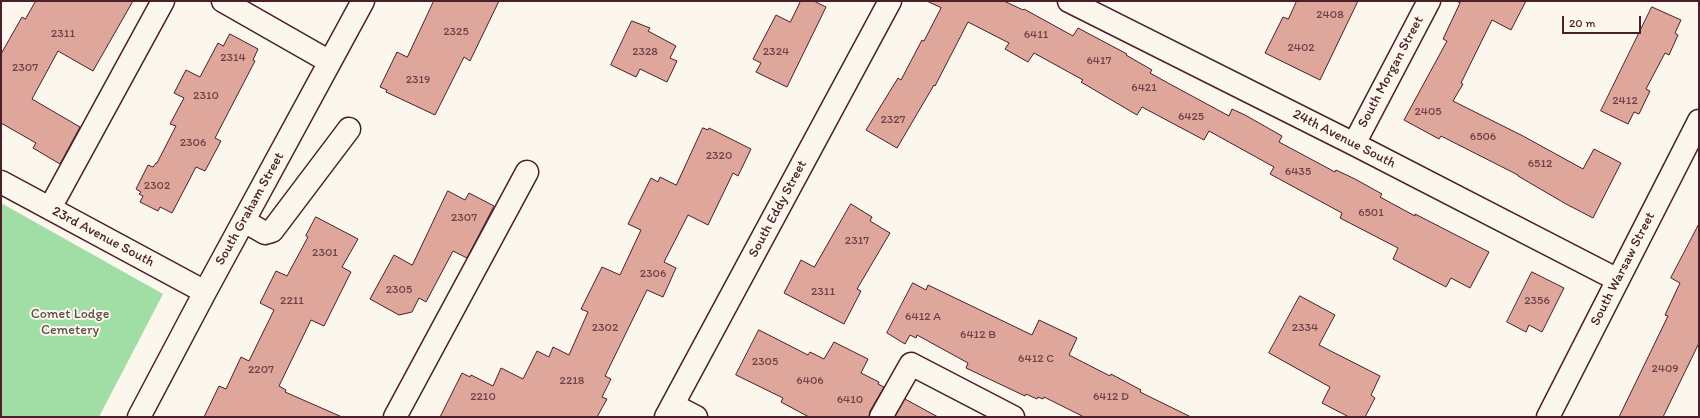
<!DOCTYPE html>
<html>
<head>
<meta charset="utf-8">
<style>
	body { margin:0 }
	#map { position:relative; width:1700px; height:418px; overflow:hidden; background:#fbf7ec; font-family:Itim,sans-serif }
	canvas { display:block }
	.frame { position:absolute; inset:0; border:2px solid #4a1f2b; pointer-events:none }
	.scale { position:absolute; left:1562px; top:16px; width:79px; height:18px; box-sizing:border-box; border:2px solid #4a1f2b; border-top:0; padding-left:5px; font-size:12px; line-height:14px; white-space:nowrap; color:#4a1f2b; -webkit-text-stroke:3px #fbf7ec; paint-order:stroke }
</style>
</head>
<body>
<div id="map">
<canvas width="1700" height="418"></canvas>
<div class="frame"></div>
<div class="scale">20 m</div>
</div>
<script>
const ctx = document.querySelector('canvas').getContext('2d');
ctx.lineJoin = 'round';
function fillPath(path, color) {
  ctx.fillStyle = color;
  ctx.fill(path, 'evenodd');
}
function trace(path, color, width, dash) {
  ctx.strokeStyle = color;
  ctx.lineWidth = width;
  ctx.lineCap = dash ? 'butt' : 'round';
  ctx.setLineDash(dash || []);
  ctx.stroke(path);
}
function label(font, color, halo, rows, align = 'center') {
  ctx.font = font + ' Itim,sans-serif';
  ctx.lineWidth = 4;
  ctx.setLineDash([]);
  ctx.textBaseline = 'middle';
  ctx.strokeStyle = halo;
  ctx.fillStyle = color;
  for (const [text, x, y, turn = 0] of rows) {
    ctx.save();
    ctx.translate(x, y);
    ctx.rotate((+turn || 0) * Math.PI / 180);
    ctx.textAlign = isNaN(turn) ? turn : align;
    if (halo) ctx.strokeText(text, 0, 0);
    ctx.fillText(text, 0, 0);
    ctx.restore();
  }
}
fillPath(new Path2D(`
	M1,203L163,294L99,417H1Z`), '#a0dea6');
const building = new Path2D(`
	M36,1H133L93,71L58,51L32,99L80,127L60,164L33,148L36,143L1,123V54L22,17L25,19Z
	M434,1H499L470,61L464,57L435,115L386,92L387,90L380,87L397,52L407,57Z
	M801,1H814L826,7L787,87L756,72L761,63L753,59L776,15L790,22Z
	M927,1H1004L1023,10L1024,9L1073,36L1078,28L1127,54L1126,55L1152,70L1150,73L1168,83L1229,116L1232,109L1245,115L1282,136L1279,142L1335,172L1336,170L1355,179L1382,194L1380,197L1415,216V214L1489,252L1470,288L1451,278L1446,287L1393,259L1398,248L1340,218L1342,213L1270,174L1274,167L1209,131L1204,140L1142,107L1137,115L1081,82L1083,80L1034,53L1028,62L1005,49L1009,43L968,22L935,86L934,85L897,148L866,130L898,78L901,80L922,40L924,41L941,8Z
	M1297,1H1358L1320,80L1265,53L1283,17L1288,19Z
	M1456,1H1526L1511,30L1492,20L1461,83L1463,84L1453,101L1523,136L1583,169L1594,149L1621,163L1593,218L1566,204L1518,176V175L1441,136L1439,139L1404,120L1447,41L1443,39L1460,3Z
	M1652,7L1681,20L1675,33L1678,35L1669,55L1665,53L1646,89L1650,91L1639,114L1634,112L1628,124L1601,111Z
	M632,21L650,28L648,31L676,46L670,58L677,61L667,82L640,69L636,77L611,65Z
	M230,34L258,49L253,60L255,61L215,138L221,141L205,171L196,167L172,213L160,207L158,211L140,202L143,196L139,194L141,192L136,189L148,165L153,167L156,163H157L176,126L170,124L184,98L174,93L186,70L200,77L218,43L223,46Z
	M703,128L708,130L709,128L751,149L738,176L733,173L708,225L688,215L664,262L676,268L663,297L647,290L605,376L611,379L602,397L607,399L597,417H440L462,373L470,377L471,375L493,386L501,368L523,379L537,351L549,357L553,347L569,355L588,312L581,309L602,267L620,275L641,230L628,224L651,178L658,182L660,177L676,185Z
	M448,191L465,200L469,193L494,206L467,258L453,251L426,302L419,298L412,312L399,315L370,299L394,255L412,265Z
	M851,204L872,217L870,221L890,233L857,289L861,291L844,324L784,293L801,260L814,267Z
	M316,217L358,239L342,267L351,272L324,326L311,320L279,386L286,390L285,392L342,417H204L219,386L226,389L241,357L249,361L274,310L260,303L276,271L287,276L308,237L306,236Z
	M1699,224V343L1663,417H1619L1668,316L1665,315L1680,283L1671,278Z
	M1532,272L1564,288L1542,332L1529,325L1526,332L1507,322Z
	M913,283L926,290L928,285L1032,335L1039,320L1077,338L1069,355L1110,376L1111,374L1141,390L1140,392L1191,417H1084L1044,397L1043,399L1038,397L1037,399L1026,394L1025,396L966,368L968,363L917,335L916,338L910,335L905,344L887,333Z
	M1300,296L1335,315L1319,345L1380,376L1371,395L1375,398L1365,417H1349L1322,403L1330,387L1269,353Z
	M759,330L808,355L810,352L824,359L834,342L868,359L861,373L879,382L878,384L884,387L870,411L869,417H809L781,402L783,398L736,375Z
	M905,399L938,417H895Z`);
fillPath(building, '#dfa69b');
trace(building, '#4a1f2b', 1);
const minor = new Path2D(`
	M223,1L330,62
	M1069,1L1354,144L1618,280
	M1354,144L1429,1
	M1,182L205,292
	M50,208L163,1
	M244,221L265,233L272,231L349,129
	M673,405L696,417
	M139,417L205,292L363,1
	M395,417L527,172
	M666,417L890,1
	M881,417L911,364L1013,417
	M1548,417L1699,121`);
trace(minor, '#4a1f2b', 25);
trace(minor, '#fbf7ec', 22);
label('12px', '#6f4147', null, [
	["2408",1330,15],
	["2325",456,32],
	["2311",63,34],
	["6411",1036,35],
	["2402",1301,48],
	["2328",645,52],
	["2324",776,52],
	["2314",233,58],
	["6417",1099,61],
	["2307",25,68],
	["2319",418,80],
	["6421",1144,88],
	["2310",206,96],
	["2412",1625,101],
	["2405",1428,112],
	["6425",1191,117],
	["2327",893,120],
	["6506",1483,137],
	["2306",193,143],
	["2320",719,156],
	["6512",1540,164],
	["6435",1298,172],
	["2302",157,186],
	["6501",1371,213],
	["2307",464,218],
	["2317",857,241],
	["2301",325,253],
	["2306",653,274],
	["2305",399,290],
	["2311",823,292],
	["2211",292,301],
	["2356",1537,301],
	["6412 A",923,317],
	["2302",605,328],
	["2334",1305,328],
	["6412 B",978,335],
	["6412 C",1036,359],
	["2305",765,362],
	["2409",1665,369],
	["2207",261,370],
	["2218",572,381],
	["6406",810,381],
	["2210",483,397],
	["6412 D",1111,397],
	["6410",850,400]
]);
label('14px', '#4a1f2b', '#fbf7ec', [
	["South Morgan Street",1391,72,-62],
	["24th Avenue South",1344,139,27],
	["South Graham Street",250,209,-61],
	["South Eddy Street",778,209,-62],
	["23rd Avenue South",103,237,28],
	["South Warsaw Street",1623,269,-63]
]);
label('14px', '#604f4a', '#fbf7ec', [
	["Comet Lodge",70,314],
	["Cemetery",70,330]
]);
</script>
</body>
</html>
